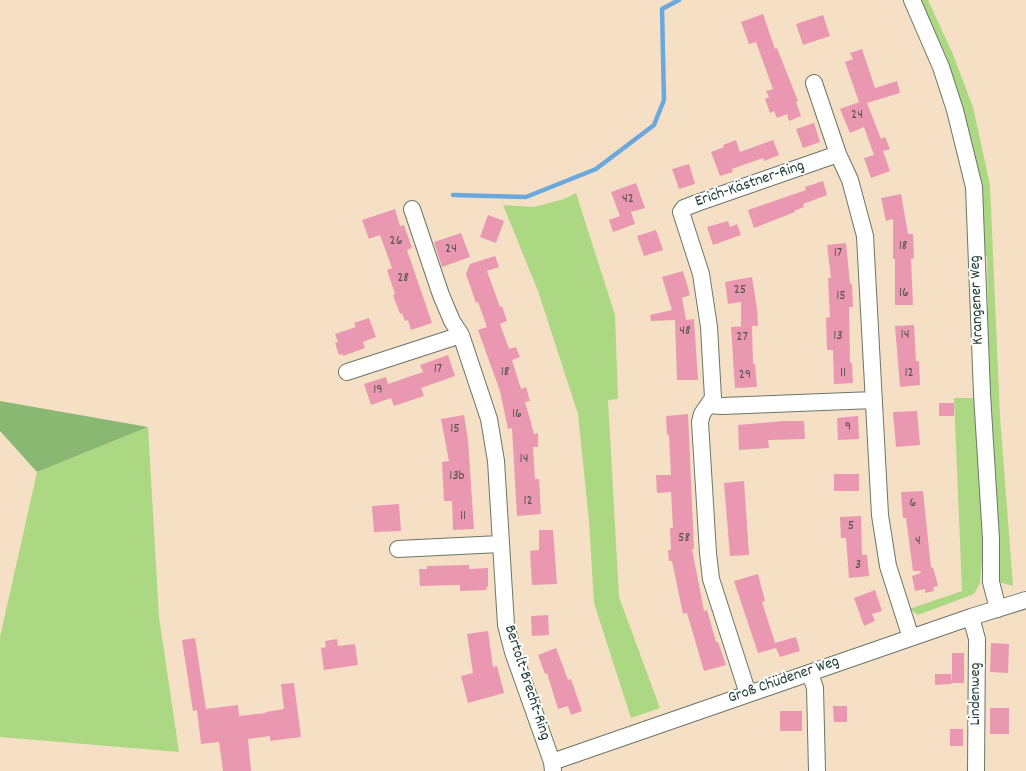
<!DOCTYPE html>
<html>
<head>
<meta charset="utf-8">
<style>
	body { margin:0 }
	canvas { display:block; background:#f5e0c6 }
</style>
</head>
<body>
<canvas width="1026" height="771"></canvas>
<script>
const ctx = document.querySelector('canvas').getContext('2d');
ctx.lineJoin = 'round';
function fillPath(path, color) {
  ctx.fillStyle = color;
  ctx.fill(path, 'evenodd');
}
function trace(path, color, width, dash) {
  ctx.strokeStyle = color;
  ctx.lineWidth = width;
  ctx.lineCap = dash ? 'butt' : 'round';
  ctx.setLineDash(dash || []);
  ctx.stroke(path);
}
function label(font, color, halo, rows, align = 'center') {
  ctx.font = font + ' Dekko,sans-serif';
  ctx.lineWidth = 4;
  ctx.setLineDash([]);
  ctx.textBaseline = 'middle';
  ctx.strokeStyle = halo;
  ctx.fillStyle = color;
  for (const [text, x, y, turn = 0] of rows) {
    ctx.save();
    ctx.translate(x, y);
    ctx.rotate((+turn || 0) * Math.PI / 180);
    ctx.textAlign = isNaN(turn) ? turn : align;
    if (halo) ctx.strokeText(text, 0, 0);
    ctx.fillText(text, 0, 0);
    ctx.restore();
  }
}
fillPath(new Path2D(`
	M918,0H928L952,52L973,107L990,185L1000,416L1013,586L999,582L984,314L988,311L987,257L981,252L976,181Z
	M576,193L615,315L618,399L608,400L619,597L660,708L631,718L594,603L589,521L578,414L538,291L503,205L534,207L564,199Z
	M954,398H976L983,549L980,583L974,594L918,615L909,609L962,591Z
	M148,427L159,617L179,752L0,737V637L37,472Z`), '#acd884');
fillPath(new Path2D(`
	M0,401L148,427L37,472L0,431Z`), '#89b872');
trace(new Path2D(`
	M453,195L526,197L596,169L654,125L664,100L662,9L679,0`), '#6ba8dd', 4.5);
fillPath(new Path2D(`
	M763,14L775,49L777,48L798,101L796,102L801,116L789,121L787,114L777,118L774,111L770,113L765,99L769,97L766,91L773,89L756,42L749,44L741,22Z
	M823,15L830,36L803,45L796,24Z
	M862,49L875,88L897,81L900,93L867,103L881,139L885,137L890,149L883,151L890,171L871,178L864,158L874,155L864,127L850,133L840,109L859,102L845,62L853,59L850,53Z
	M814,123L820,142L803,148L796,129Z
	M736,140L740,152L773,140L779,155L764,161L763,158L732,169L733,172L720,176L711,152L724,147L723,145Z
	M689,164L695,184L679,189L672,169Z
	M823,181L827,195L803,204L804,207L794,211L795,212L754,228L748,210L806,190L805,187Z
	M636,183L645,208L631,212L635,224L613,232L609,220L620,216L611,192Z
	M901,194L908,234H913L914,258L911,259L913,305H895V259H893V219L886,221L881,198Z
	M395,209L400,226L404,225L412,248L407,250L432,323L411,330L408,320L405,321L402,313L400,314L393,295L395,294L387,270L392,268L380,235L369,239L362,220Z
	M488,215L504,221L496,243L480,237Z
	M728,221L730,227L737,224L741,235L713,245L707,227Z
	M656,230L663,250L644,256L637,236Z
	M461,233L470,257L442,267L434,242Z
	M846,243L850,284H852L853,307H849L850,363H852L853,383L834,384L833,350H827L826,318L830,317L828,278H831L827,245Z
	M495,256L499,267L487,271L500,307L502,306L507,321L500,324L509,349L516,347L520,357L512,360L521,389L526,387L530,401L525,402L531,423L534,434L538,433V447H533L535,479H539L541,514L517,516L512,428L508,429L500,391L478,330L487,327L478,302L476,303L466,274L470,264Z
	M683,271L690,295L682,298L686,320L694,319L698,380H677L675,320L651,321L650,315L672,310L662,277Z
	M752,277L757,309L758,326H752L753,364H755L757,387L735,388L731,327L748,326H741V302L728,304L725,282Z
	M369,318L376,337L363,342L365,348L343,356V354L339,355L335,343L338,342L335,334L356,327L354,323Z
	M914,325L916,361H919L920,385L900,387L895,326Z
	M448,355L455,376L421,388L424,396L394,406L391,398L371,405L364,384L386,377L388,384L423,372L420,365Z
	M939,403H954V416H939Z
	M917,411L920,445L896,447L893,412Z
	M688,414L694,549H692L704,611L707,610L716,642H718L726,665L704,671L687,613L683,614L672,561H669L668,550H671L670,528H673L671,492L657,493L656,475H671L669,435H667L666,416Z
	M464,415L468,440L474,529L453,530L452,501H444L442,462L449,461L441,419Z
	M858,416L859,439L838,440L837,418Z
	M784,421H804L805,439L768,440L769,448L739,450L738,425Z
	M834,474H859V491H834Z
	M744,481L749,555L730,556L724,483Z
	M923,491L931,568L933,567L938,586L933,587L934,591L925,593V589L915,591L912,576L921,573L920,571H913L906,518H903L901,492Z
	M399,504L401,531L374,532L372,506Z
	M861,516L862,555H867L869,576L849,578L846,538H841L840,517Z
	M539,530H553L557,584L532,585L530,551L539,550Z
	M469,565V569L488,568V587H486L487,590L460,591V585L420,586L419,569H427V566Z
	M758,574L765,601L762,602L775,643L796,637L800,651L780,657L776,648L758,653L734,581Z
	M875,590L882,611L872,614L875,621L864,626L854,598Z
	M548,615L549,635L532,636L531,616Z
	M488,631L493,667L497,666L504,693L468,703L461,676L473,673L467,634Z
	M195,638L206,709L238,705L239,716L266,713V712L284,709L281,684L294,683L301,737L270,741V736L248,739L251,771H223L219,742L201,744L197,710L193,711L182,640Z
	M337,639L338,646L355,644L358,665L324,670L321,648L326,647L325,641Z
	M991,643L1009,644L1008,673L990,672Z
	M556,648L568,680L571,679L582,711L571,715L568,706L558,709L547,673L545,674L538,655Z
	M952,653H964V683H952Z
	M935,674H951L952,684L935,685Z
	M833,706H847V722H834Z
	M990,708H1009V734H990Z
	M780,711H802V731H780Z
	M950,729H963V746H950Z`), '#ea97b1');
const minor = new Path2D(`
	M912,0L941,67L955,110L974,187L982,394L991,539V582L998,609
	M814,83L838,154L850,180L865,236L880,515L888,566L911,638
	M412,209L441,295L452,321L461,335L489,419L496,461L506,625L513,652L552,762
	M347,372L461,335
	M709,405L722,406L874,400
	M398,549L500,544
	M971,617L977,639L976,771
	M810,673L815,688L817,771
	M748,694L711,579L708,553L700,422L702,414L713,398L709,327L701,274L681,212L684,208L697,203L838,154
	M553,771L552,762L971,617L1026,600`);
trace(minor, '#6a7667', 18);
trace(minor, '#fff', 16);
label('14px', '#525453', null, [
	["24",857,116],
	["42",628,200],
	["26",396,242],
	["18",903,247],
	["24",451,250],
	["17",838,254],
	["28",403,279],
	["25",740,291],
	["16",904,294],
	["15",841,297],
	["48",685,332],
	["14",905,336],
	["13",838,337],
	["27",742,338],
	["17",438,370],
	["18",505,373],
	["11",843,374],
	["12",909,374],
	["29",745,376],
	["19",378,391],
	["16",517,415],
	["9",848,428],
	["15",455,430],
	["14",524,460],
	["13b",457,477],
	["12",528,502],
	["6",913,504],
	["11",463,517],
	["5",851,527],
	["58",684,539],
	["4",918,542],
	["3",858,566]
]);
label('16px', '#1f3d34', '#fff', [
	["Erich-Kästner-Ring",750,185,-19],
	["Krangener Weg",978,300,-92],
	["Groß Chüdener Weg",784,681,-19],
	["Bertolt-Brecht-Ring",526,683,72],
	["Lindenweg",977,694,-90]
]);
</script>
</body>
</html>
